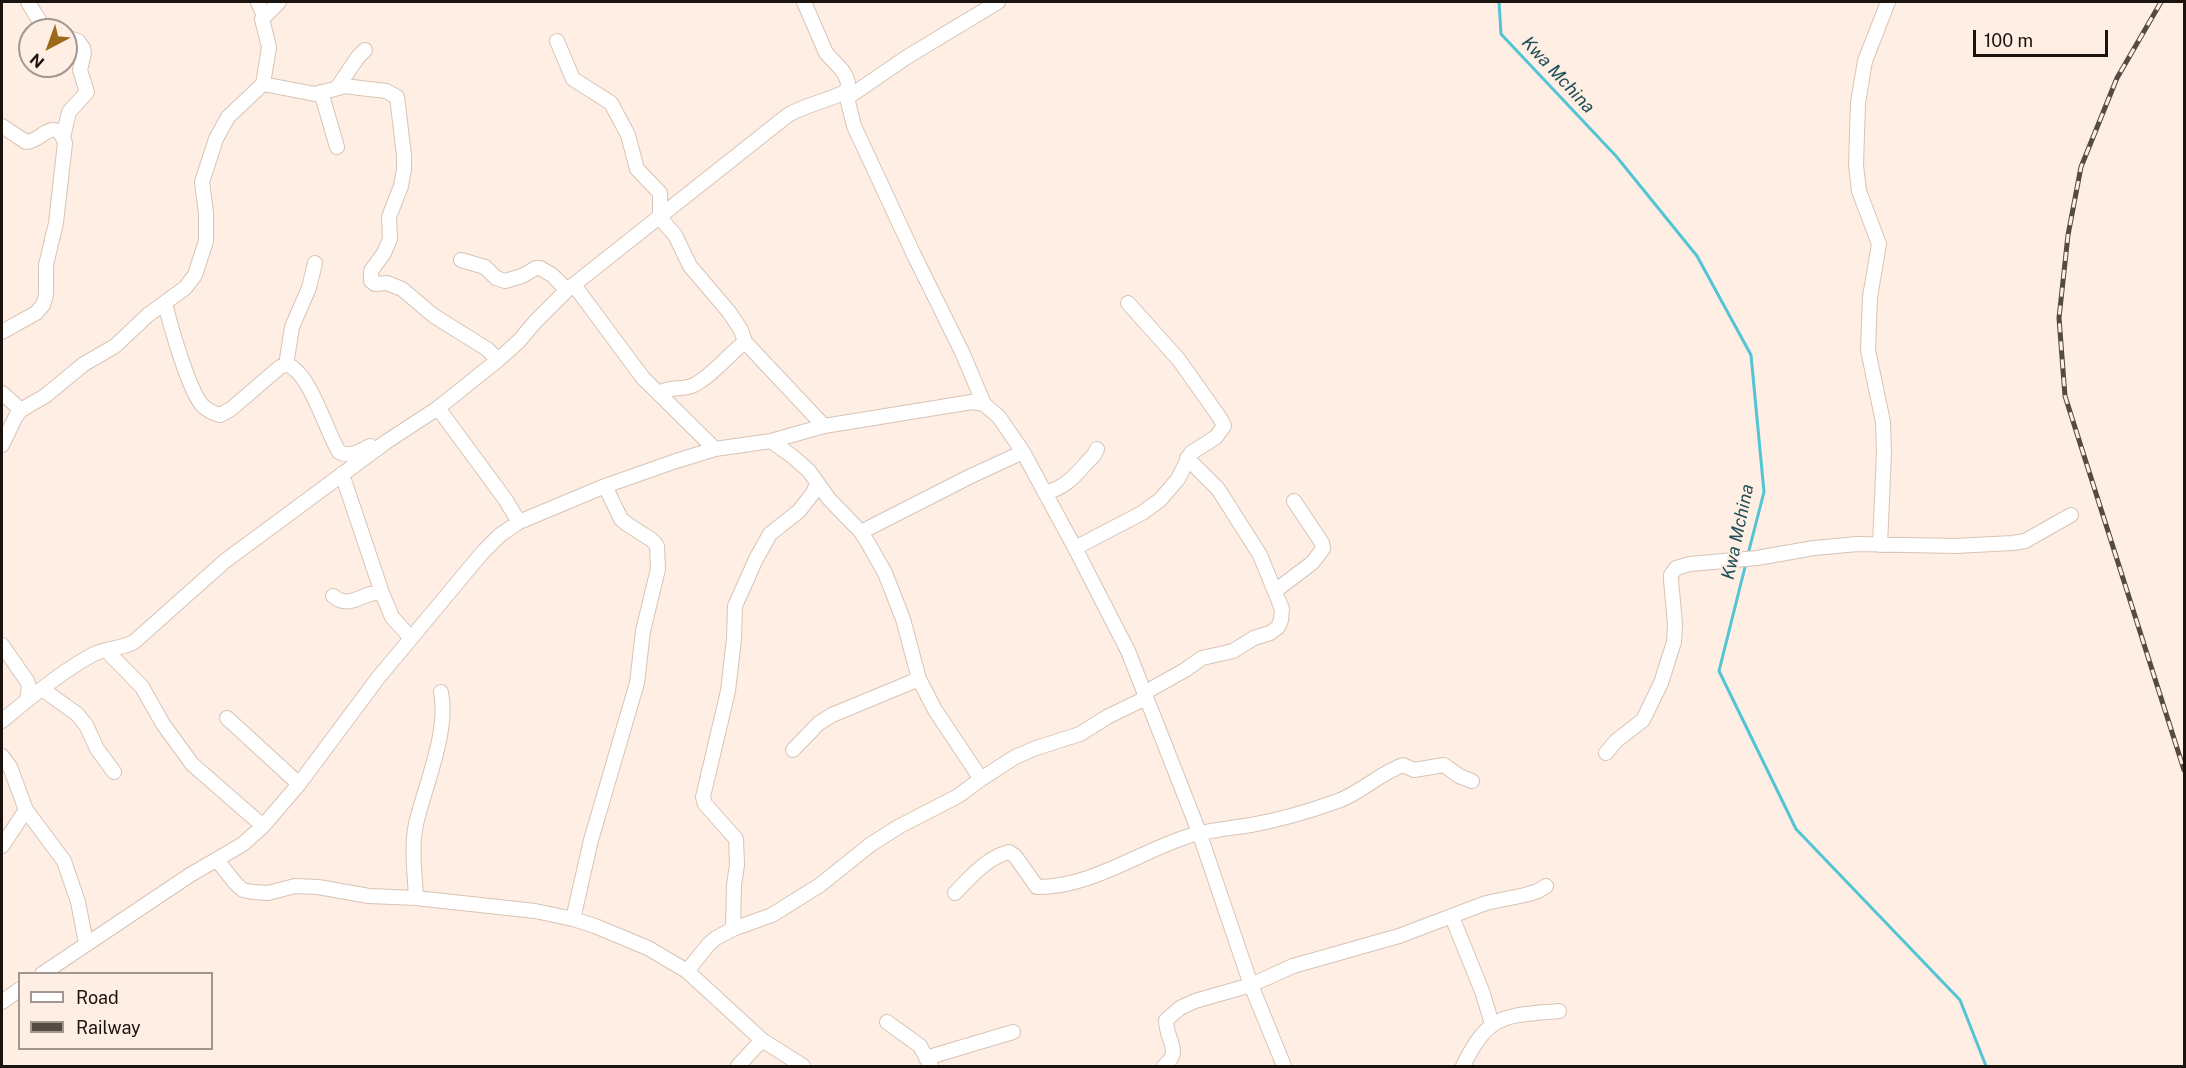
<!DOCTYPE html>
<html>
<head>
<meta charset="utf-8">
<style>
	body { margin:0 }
	#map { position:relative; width:2186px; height:1068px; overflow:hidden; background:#feeee3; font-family:"Public Sans",sans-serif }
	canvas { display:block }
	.frame { position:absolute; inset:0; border:3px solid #1a130e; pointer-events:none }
	.legend { position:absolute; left:18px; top:972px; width:195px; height:78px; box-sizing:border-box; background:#feeee3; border:2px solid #a3968e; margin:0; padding:8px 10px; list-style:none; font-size:18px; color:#1a130e }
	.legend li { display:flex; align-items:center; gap:12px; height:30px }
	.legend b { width:30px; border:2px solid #a3968e }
	.north { position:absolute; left:18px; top:18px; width:60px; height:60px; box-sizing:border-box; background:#feeee3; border:2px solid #a3968e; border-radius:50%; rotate:221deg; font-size:16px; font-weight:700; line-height:24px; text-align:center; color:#1a130e }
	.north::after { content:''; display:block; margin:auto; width:21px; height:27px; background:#9b6a1d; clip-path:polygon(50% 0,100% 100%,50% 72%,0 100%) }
	.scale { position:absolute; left:1973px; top:30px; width:135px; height:27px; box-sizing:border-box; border:3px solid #1a130e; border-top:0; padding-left:8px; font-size:18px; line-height:21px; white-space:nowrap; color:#1a130e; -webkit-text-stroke:4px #feeee3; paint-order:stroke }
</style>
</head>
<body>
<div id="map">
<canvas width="2186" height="1068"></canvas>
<div class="frame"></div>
<ul class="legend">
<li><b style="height:8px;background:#fff"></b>Road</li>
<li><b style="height:8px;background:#544b44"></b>Railway</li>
</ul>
<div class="north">N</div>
<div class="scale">100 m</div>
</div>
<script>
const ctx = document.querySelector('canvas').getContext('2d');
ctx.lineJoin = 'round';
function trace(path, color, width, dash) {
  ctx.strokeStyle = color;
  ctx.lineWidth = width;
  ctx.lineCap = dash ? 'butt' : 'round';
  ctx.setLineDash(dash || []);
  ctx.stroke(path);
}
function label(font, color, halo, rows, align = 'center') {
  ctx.font = font + ' "Public Sans",sans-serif';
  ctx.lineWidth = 4.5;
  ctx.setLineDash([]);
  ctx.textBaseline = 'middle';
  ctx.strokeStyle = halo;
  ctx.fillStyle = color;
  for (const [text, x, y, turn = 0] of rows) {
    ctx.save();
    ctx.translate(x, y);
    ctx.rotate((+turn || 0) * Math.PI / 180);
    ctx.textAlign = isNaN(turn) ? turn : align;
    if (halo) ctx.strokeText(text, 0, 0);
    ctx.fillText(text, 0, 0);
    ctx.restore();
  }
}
trace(new Path2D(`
	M1499,2L1501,34L1616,156L1697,256L1751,355L1764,492L1748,554
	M1746,563L1719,671L1796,829L1960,1000L1986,1066`), '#53c4d4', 3);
const minor = new Path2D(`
	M28,2L45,30
	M258,2L264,16
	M804,2L826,53L842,70L846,77L848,83L847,98L854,126L914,255L962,352L984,404
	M557,41L573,79L611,103L628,135L637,169L660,193V218L675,235L690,266L729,312L741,330L745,342L824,426
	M263,84L315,94L346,86L360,88L386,91L397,97L404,155V169L401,186L389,217L390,239L384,253L371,271V281L375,284L387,283L402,289L434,316L487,349L498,360
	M337,88L358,57L365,50
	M321,92L337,147
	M847,98L907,57L998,2
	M2,126L26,142C41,142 55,114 65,143L56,223L46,265V295L43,305L36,313L2,332
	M63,137L69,112L87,92L80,70L84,53L83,48L78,41L66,37
	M461,260L485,267L496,278L505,281L522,276L536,268H540L552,275L567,290
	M574,285L643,378L715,449
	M165,303C170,324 189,392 203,406C208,411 213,413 220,415L231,409L280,367C285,365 289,364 293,368C312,381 326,430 339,452C350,458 360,451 370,446
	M286,365L292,327L309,288L315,263
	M2,393L21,410
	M658,393C673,385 681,391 694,385C712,376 728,355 745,342
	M438,408L505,499L519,522
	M771,441L792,456L809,471L829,499L861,532L868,543L885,573L903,619L919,679L935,710L981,779
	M2,445L16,416L21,410L45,396L84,364L115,346L148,315L185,288L195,275L206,241V213L202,182L216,139L228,117L263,84L269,47L262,19L279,2
	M342,474L382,593L392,617L411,638
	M1045,493C1070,486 1077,472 1094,455L1097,449
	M861,532L969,477L1023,452
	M1880,545L1884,453L1883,422L1868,350L1870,297L1879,244L1859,191L1856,165L1858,103L1865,61L1888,2
	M1075,548L1142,513L1160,500L1178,479L1191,453L1216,437L1224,426L1220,418L1179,360L1128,303
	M1275,591L1312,563L1323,549L1322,543L1294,501
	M333,596C352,611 363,590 382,593
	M2,645L27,681L29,687L27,699
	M107,651L142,687L163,724L192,764L263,826
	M42,689L77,714L86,725L97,749L114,772
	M1144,693L1185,670L1202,658L1233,651L1254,638L1270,633L1278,627L1281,620L1282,609L1260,555L1218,489L1187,458
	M227,718L299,784
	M2,721C28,699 63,670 94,654C106,648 121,649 134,642L225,561L386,442L438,408L498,360L519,341L535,322L567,290L788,115C807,104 828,101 847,91
	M793,750L819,723L832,715L919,679
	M1606,753L1616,741L1643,720L1661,683L1674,642L1675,624L1671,580V575L1676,568L1690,564L1757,558L1814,548L1858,544L1955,546L2013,543L2025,541L2071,515
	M2,756L10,767L26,810L64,861L78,902L86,943
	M2,846L26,810
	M217,860L236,884L243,890L253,892L268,893L295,886L318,887L369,896L416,898L535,911L573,919L595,926L648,948L687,971L762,1040L803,1066
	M955,893C971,877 986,858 1009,852L1015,856L1037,887C1090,887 1134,855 1183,838C1205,830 1227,829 1251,825C1279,820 1307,812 1335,802C1360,794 1378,774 1403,765L1414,770L1444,765L1459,776L1472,781
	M416,898C415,874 411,848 416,824C425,785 449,732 441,692
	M1452,917L1482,991L1492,1024
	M573,919L591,840L637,683L643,631L658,569L657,546L652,540L627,524L621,519L605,486
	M733,929L734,885L737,865L736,839L705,804L703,797L728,691L734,639L735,606L756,559L770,534L799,511L813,493L817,483
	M687,971L709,944L716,938L733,929L772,915L820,885L870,845L898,827L958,796L981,779L1015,757L1036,748L1080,734L1107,717L1146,698
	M42,974L190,875L243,844L263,826L299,784L378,678L482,553L500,535L519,522L605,486L676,461L715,449L771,441L824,426L972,402L984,404L999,417L1023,452L1075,548L1128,651L1199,832L1251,985L1284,1066
	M2,1002L20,989
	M887,1022L920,1046L931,1066
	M926,1058L1013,1032
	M738,1066L762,1040
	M1164,1066C1183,1051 1166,1041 1166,1020L1180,1008L1195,1001L1251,985L1293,966L1399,936L1486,903L1525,895L1538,891L1546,886
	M1463,1066C1489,1013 1504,1016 1559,1011`);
trace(minor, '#d7c4b6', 16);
trace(minor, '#fff', 14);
const rail = new Path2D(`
	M2161,2L2117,78L2081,167L2068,235L2059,318L2065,396L2184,770`);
trace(rail, '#544b44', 5);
trace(rail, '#feeee3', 3, [9]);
label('italic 18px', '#1f5058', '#feeee3', [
	["Kwa Mchina",1558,75,47],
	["Kwa Mchina",1738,532,-78]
]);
</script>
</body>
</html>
